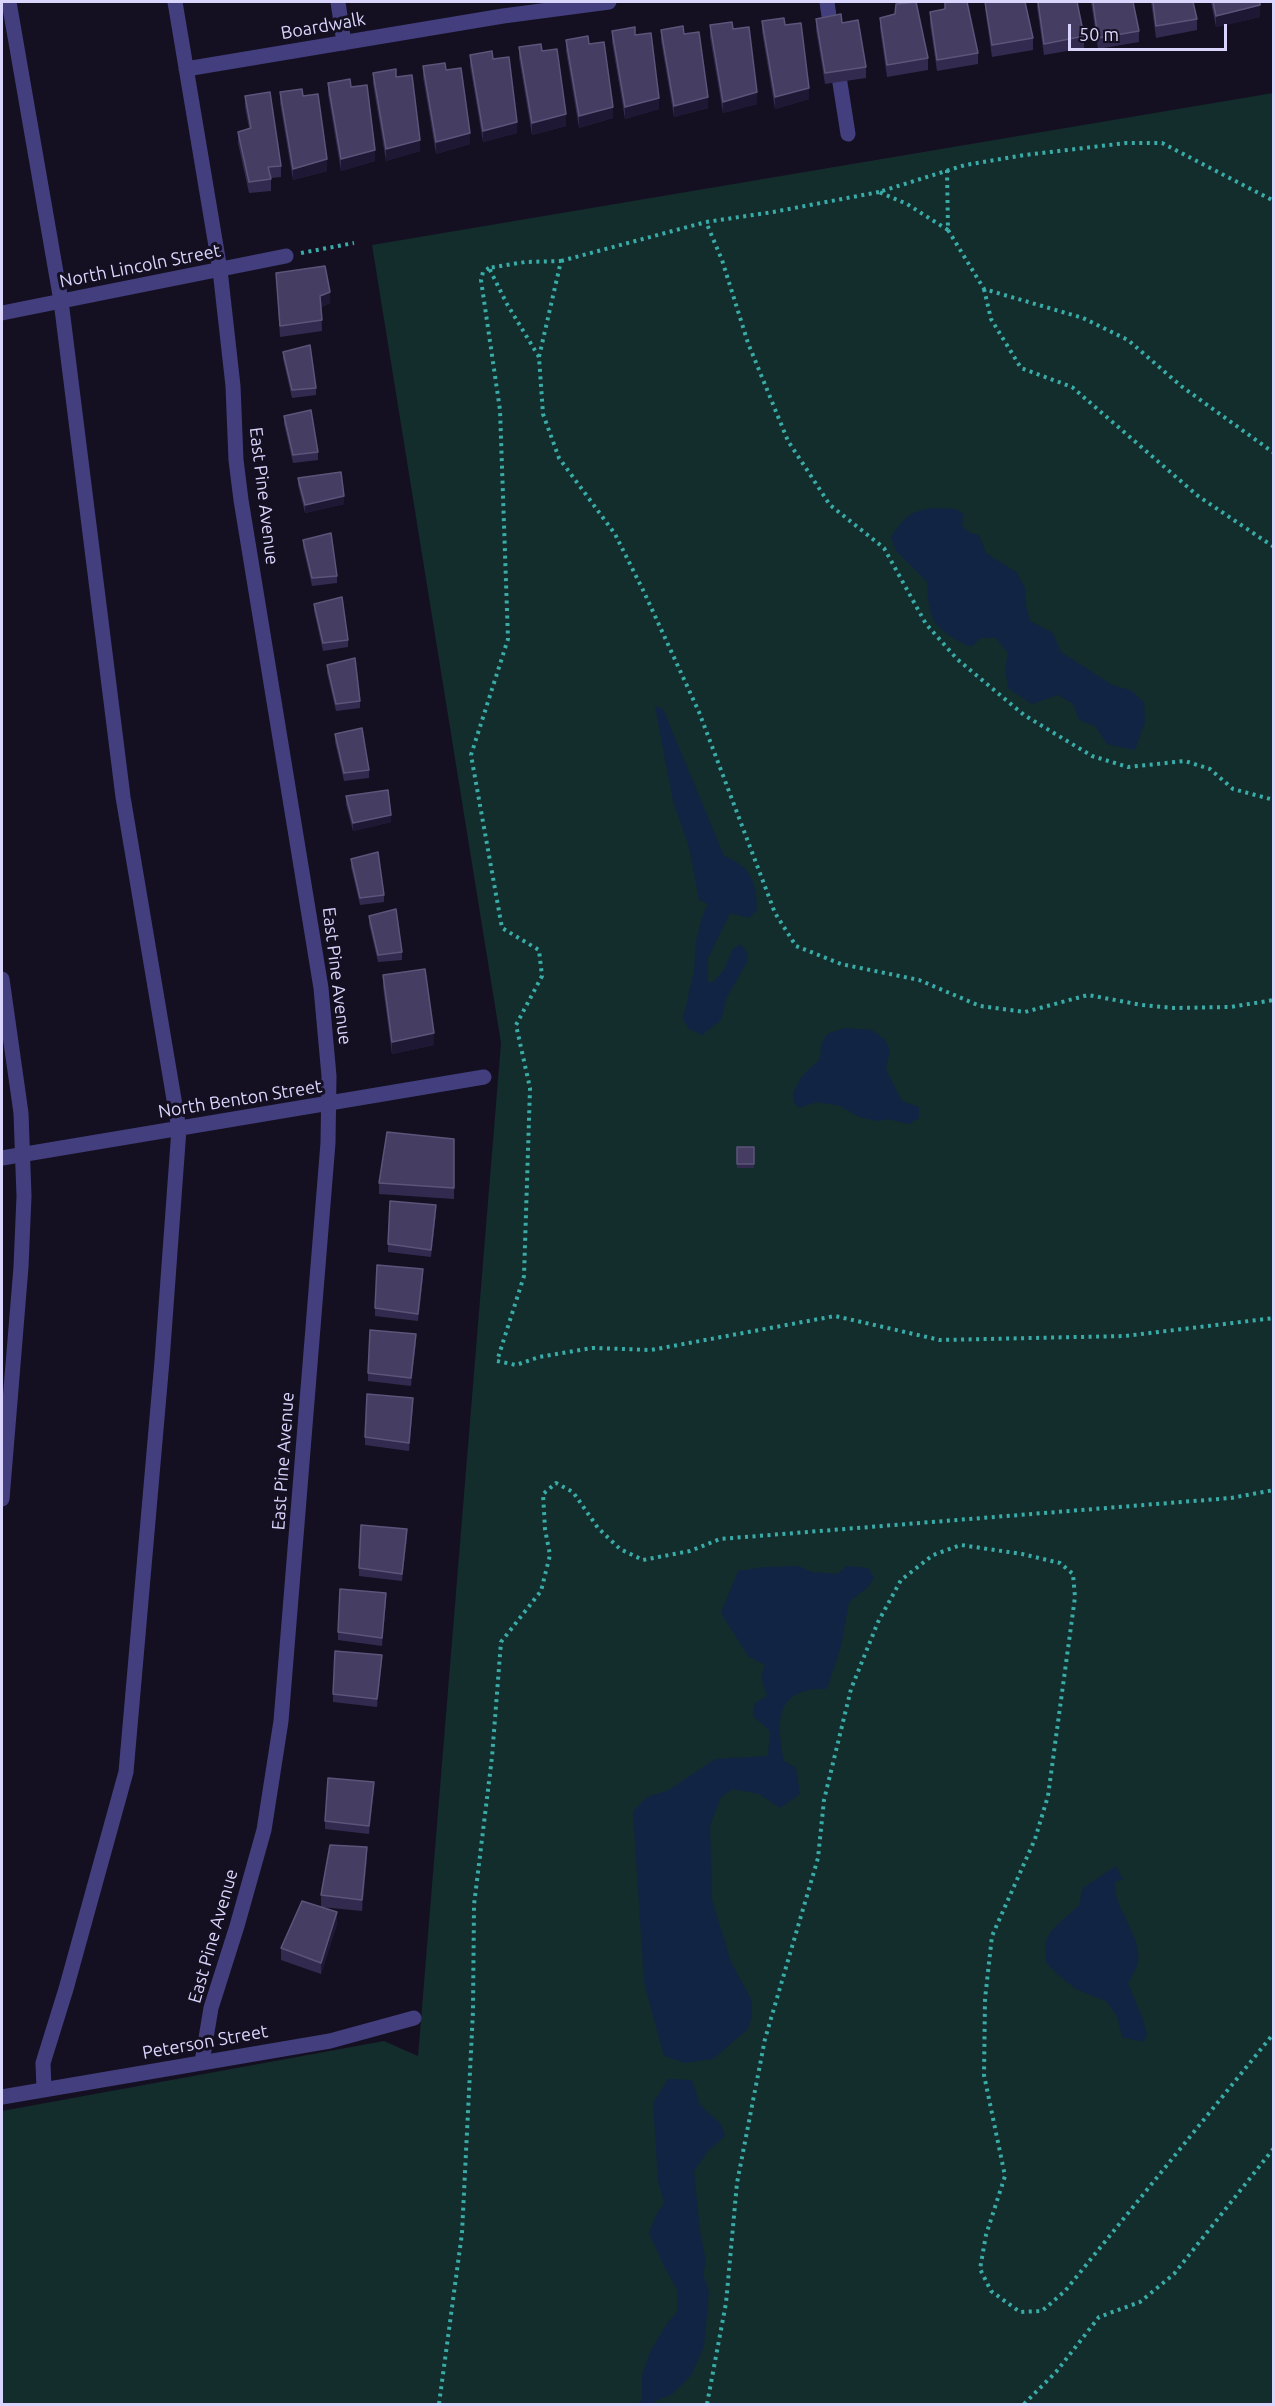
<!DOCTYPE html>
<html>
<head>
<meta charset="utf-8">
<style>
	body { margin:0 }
	#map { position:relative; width:1275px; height:2406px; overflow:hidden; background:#141022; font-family:Ubuntu,sans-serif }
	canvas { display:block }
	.frame { position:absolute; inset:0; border:3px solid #dad5fc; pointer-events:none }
	.scale { position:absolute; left:1068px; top:24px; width:159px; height:27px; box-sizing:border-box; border:3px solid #dad5fc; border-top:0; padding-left:8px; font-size:18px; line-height:21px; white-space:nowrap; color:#dad5fc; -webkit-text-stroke:4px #141022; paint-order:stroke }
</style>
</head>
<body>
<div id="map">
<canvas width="1275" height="2406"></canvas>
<div class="frame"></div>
<div class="scale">50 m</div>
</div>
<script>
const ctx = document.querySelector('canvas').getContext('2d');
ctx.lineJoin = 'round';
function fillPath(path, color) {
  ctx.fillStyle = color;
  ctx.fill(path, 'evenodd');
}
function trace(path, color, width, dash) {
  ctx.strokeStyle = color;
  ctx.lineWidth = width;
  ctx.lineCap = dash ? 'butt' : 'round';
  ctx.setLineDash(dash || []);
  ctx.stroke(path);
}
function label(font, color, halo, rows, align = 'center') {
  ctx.font = font + ' Ubuntu,sans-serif';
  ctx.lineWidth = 6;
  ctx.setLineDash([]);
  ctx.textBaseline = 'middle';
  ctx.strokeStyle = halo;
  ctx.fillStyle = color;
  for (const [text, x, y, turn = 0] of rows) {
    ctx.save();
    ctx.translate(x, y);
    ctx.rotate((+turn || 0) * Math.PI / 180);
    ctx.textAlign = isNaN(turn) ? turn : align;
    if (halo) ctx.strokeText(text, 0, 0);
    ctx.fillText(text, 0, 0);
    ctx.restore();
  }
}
fillPath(new Path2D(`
	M1273,93V2404H2V2111L384,2041L418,2056L501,1043L372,245Z`), '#132c2c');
fillPath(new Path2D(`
	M932,508L956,509L963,514L962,526L970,533L979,535L986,553L1016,572L1025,588L1026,606L1030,621L1053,633L1061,652L1112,685L1130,690L1144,702L1145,722L1135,750L1107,744L1095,726L1079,720L1073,704L1058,695L1032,704L1008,688L1005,668L1008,653L996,638H981L971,647C935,630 928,622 927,582L896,551L891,537C905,517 908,512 932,508Z
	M655,706L663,709L724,856C752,867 756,881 757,910L749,918L730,913L708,958L707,982H713L724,970L732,950L740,944L748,953L747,962L727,997L721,1020L702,1035L689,1029L683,1019L694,971L696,942L702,917L708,904L699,900L689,847L673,801Z
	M845,1028L872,1030L885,1040L890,1050L886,1069L902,1101L919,1107V1118L909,1124L887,1119L878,1121L859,1117L840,1106L816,1102L799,1108L794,1102L793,1093L802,1076L820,1059L821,1044L827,1034Z
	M798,1566L812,1572L837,1574L847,1566L868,1568L874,1578L868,1587L849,1602L841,1646L827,1689C775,1687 776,1721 784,1761L796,1768L800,1794L780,1808L759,1794L732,1789L721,1797L710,1825L712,1900L731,1962L751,1999L752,2016L748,2029L713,2059L685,2063L664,2056L644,1982L633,1811L647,1797L667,1791L715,1759L768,1756L770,1731L753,1716L755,1703L767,1696L761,1677L765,1665L748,1656L721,1613L738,1571L765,1567Z
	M1116,1866L1123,1880L1115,1881C1112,1908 1142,1934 1138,1962C1137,1969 1131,1977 1128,1983L1143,2019L1147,2035L1143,2042L1122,2037L1117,2016L1106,2001L1076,1989L1058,1975L1046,1962L1045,1943L1051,1931L1079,1905L1083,1888Z
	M668,2079L692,2080L700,2105L721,2124L725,2136L708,2151L694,2171L700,2231L706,2262L703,2274L709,2292L704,2347L690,2377L671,2395L655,2401L653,2404H638L642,2399V2375L651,2350L668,2322L677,2312L678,2291L664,2266L649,2233L656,2215L664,2203L658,2180L653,2103Z`), '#122444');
trace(new Path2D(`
	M947,170L948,230L907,204L879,192L965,165L1025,155L1126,143H1162L1274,201
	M879,192L773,212L706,222L722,260L748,343L788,441L830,505L884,548L926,624L957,659L1024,715L1092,756L1128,767L1185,761L1210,769L1233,789L1274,800
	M948,230L984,289L1083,318L1128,340L1181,386L1274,453
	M301,253L354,243
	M561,261L706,222
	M489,268L483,272L481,280L500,410L508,639L471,755L502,928L539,950L542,976L516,1025L530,1088L524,1276L497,1361L516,1365L539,1357L592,1348L651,1350L835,1316L940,1340L1125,1336L1274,1318
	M984,289L991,319L1021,368L1072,387L1198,496L1274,547
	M539,357L507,304L489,268L525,262L561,261L539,357L543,414L559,458L615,534L644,592L699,712L775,913L796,946L841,964L919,980L980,1006L1025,1012L1088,995L1142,1005L1174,1008L1230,1007L1274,1000
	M439,2404L462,2233L473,2011L474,1905L492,1757L501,1642L541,1591L550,1555L545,1529L543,1494L556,1483L573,1492L598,1528L620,1549L643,1560L690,1551L720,1539L1231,1498L1274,1490
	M707,2404L726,2303L737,2183L765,2039L818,1858L824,1800L851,1689L878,1622L901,1580L933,1555L961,1545L1022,1554L1060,1563L1073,1574L1075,1597L1048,1796L1035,1839L992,1936L985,1999L984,2075L1005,2176L986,2235L980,2269L991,2291L1020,2312L1042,2311L1065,2291L1274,2033
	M1024,2404L1056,2372L1099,2317L1140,2302L1174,2274L1274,2148`), '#39aca8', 4, [3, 4.5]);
trace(new Path2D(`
	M9,2L61,301L123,797L179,1129L162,1361L126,1772L66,1989L43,2063L44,2089
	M175,2L220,270L233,386L236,460L241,500L321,988L329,1076L328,1143L281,1721L264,1830L237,1926L211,2008L202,2062
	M338,2L344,43
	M827,2L832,37
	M837,64L848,134
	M186,69L503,16L609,2
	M2,313L286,256
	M2,979L21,1113L24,1196L21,1267L2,1499
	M2,1158L484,1077
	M2,2097L330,2041L414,2018`), '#433f7e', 15);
fillPath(new Path2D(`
	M985,2H1025L1033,38V50L992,57L985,9Z
	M1037,2H1077L1084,36V48L1044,55L1037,7Z
	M1091,2H1133L1139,31V42L1098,49Z
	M1151,2H1193L1197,19V30L1156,38Z
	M1211,2H1260V17L1216,27Z
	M930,12L978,53V64L937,71L930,24Z
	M880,18L928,58V70L887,77L880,29Z
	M816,19L866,67V78L825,84L816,30Z
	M762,21L785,25L809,99L775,109L762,32Z
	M710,25L733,29L757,104L723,113L710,37Z
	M661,30L684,34L708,108L674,117L661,41Z
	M612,31L635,35L659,109L625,119L612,42Z
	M566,40L589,44L613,118L579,128L566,51Z
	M519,47L542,51L566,126L532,135L519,58Z
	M470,55L493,59L517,133L483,142L470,66Z
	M423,66L446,70L470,144L436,154L423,77Z
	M373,73L396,77L420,151L386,161L373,84Z
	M328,83L351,87L375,161L341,171L328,94Z
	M280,92L303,96L327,171L293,180L280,103Z
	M245,96L281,166V177L271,178V191L249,193L238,143V132L249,128L245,107Z
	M276,273L330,303L321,307L322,331L280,337Z
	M283,352L316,388V395L292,398L283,359Z
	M284,416L318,452V460L293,463L284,424Z
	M298,478L344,504L305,513L298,485Z
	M303,540L337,576V583L312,586L303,547Z
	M314,604L348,640V647L323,651L314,611Z
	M327,665L360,701V708L336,711L327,673Z
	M335,734L369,770V778L344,781L335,742Z
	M346,796L391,822L353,831L346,804Z
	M351,859L384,895V902L360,905L351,867Z
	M369,916L402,952V960L378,962L369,924Z
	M383,975L434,1045L392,1054L383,987Z
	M454,1139V1199L379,1194V1183Z
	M737,1147H754V1168H737Z
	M436,1213L431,1257L388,1252V1244Z
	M423,1277L418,1321L375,1316V1308Z
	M416,1341L411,1386L368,1381V1373Z
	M413,1406L409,1451L365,1445V1437Z
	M407,1537L402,1581L359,1576V1568Z
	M386,1601L382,1646L338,1640V1632Z
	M382,1662L377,1707L333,1702V1694Z
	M374,1789L369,1834L325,1829V1821Z
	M367,1858L362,1911L321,1907V1895Z
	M337,1924L321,1974L281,1960V1948Z`), '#332b4f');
fillPath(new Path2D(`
	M1260,5V17L1216,27V16Z
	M809,88V99L775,109V97Z
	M757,92V104L723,113V102Z
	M708,97V108L674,117V106Z
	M659,98V109L625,119V107Z
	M613,107V118L579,128V116Z
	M566,114V126L532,135V123Z
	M517,122V133L483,142V131Z
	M470,133V144L436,154V142Z
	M420,140V151L386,161V149Z
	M375,150V161L341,171V159Z
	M327,159V171L293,180V169Z
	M330,292V303L320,307V296Z
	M344,496V504L305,513V505Z
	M391,815V822L353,831V823Z
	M434,1033V1045L392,1054V1042Z
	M436,1205V1213L431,1257V1250Z
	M423,1269V1277L418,1321V1314Z
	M416,1334V1341L411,1386V1378Z
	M413,1398V1406L409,1451V1443Z
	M407,1529V1537L402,1581V1574Z
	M386,1593V1601L382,1646V1638Z
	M382,1655V1662L377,1707V1699Z
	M374,1782V1789L369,1834V1826Z
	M367,1847V1858L362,1911V1900Z
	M337,1912V1924L321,1974V1963Z`), '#1f1835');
const building = new Path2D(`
	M916,2L928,58L887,65L880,18L895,14L896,4Z
	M945,2H967L978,53L937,60L930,12L945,9Z
	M985,2H1025L1033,38L992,45Z
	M1038,2H1077L1084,36L1044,44Z
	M1093,2H1133L1139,31L1098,38Z
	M1153,2H1193L1197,19L1156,26Z
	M1213,2H1260V5L1216,16Z
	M841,14L842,23L858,20L866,67L825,73L816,19Z
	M784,18L785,25L801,23L809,88L775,97L762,21Z
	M732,22L733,29L749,27L757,92L723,102L710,25Z
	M683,26L684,34L699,32L708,97L674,106L661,30Z
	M635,27V35L651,33L659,98L625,107L612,31Z
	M588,36L589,44L604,42L613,107L579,116L566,40Z
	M541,44L542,51L557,49L566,114L532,123L519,47Z
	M492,51L493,59L509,57L517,122L483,131L470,55Z
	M445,63L446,70L461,68L470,133L436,142L423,66Z
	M396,69V77L412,75L420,140L386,149L373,73Z
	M350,79L351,87L367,85L375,150L341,159L328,83Z
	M302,89L303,96L318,94L327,159L293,169L280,92Z
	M270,92L281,166L268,167L271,179L249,182L238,132L251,128L245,96Z
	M325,266L330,292L320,296L322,320L280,326L276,273Z
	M310,345L316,388L292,390L283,352Z
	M311,410L318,452L293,455L284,416Z
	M341,472L344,496L305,505L298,478Z
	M331,533L337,576L312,578L303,540Z
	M342,597L348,640L323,643L314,604Z
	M355,658L360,701L336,704L327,665Z
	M362,728L369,770L344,773L335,734Z
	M388,790L391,815L353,823L346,796Z
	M378,852L384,895L360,898L351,859Z
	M396,909L402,952L378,955L369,916Z
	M425,969L434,1033L392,1042L383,975Z
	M387,1132L454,1139V1188L379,1183Z
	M737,1147H754V1164H737Z
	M390,1201L436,1205L431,1250L388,1244Z
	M377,1265L423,1269L418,1314L375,1308Z
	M370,1330L416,1334L411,1378L368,1373Z
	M367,1394L413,1398L409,1443L365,1437Z
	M361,1525L407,1529L402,1574L359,1568Z
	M340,1589L386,1593L382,1638L338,1632Z
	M335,1651L382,1655L377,1699L333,1694Z
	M328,1778L374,1782L369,1826L325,1821Z
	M330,1845L367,1847L362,1900L321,1895Z
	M302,1901L337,1912L321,1963L281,1948Z`);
fillPath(building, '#453d62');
trace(building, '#5c557a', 1.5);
label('18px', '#dad5fc', '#141022', [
	["Boardwalk",323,26,-10],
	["North Lincoln Street",140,266,-11],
	["East Pine Avenue",264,496,83],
	["East Pine Avenue",337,976,83],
	["North Benton Street",240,1099,-9],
	["East Pine Avenue",283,1461,-86],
	["East Pine Avenue",213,1936,-74],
	["Peterson Street",205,2042,-10]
]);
</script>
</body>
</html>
